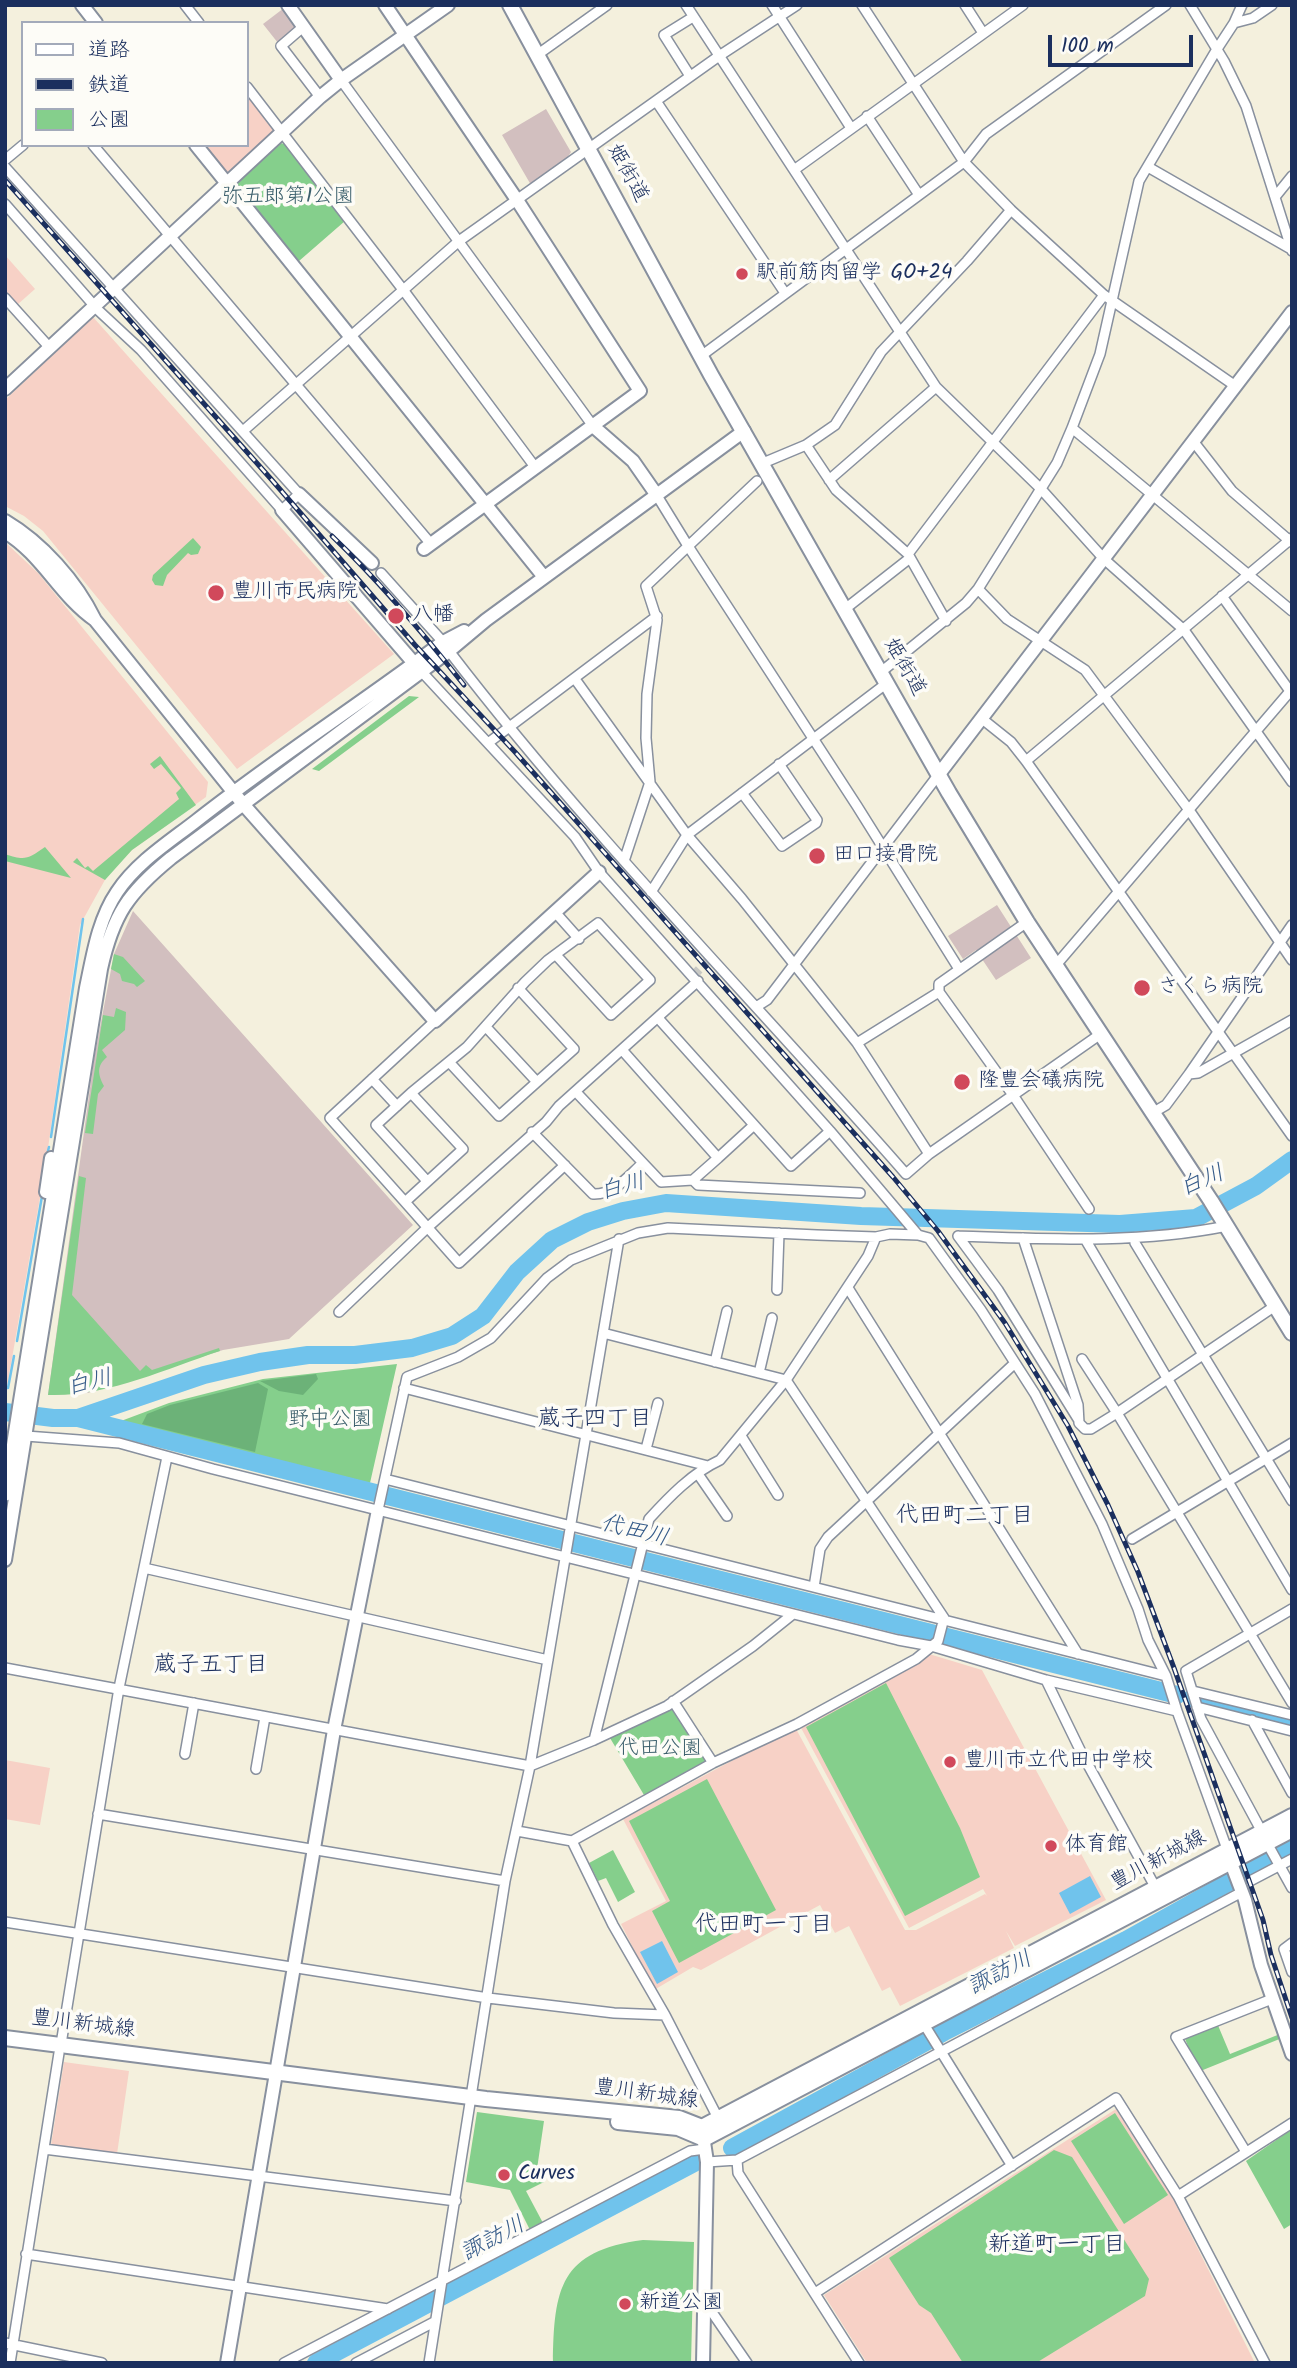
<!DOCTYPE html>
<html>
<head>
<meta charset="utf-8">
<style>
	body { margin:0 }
	#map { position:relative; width:1297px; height:2368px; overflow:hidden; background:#f4f0dd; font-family:Kalam,"Klee One",sans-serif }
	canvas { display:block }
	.frame { position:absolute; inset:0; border:7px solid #1b2f5e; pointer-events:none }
	.legend { position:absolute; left:21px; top:21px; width:228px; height:126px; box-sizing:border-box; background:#fdfcf7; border:2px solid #a3aaba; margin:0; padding:9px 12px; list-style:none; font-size:21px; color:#1b2f5e }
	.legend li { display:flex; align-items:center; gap:14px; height:35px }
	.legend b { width:35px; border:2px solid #a3aaba }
	.scale { position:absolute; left:1048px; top:35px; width:145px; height:32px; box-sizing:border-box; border:4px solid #1b2f5e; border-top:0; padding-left:9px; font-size:21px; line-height:24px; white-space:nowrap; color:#1b2f5e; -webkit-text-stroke:5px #fdfcf7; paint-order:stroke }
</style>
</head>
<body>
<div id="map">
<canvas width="1297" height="2368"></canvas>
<div class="frame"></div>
<ul class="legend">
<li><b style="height:9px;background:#fff"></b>道路</li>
<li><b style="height:9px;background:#1b2f5e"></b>鉄道</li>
<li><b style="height:19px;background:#85cf8c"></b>公園</li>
</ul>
<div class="scale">100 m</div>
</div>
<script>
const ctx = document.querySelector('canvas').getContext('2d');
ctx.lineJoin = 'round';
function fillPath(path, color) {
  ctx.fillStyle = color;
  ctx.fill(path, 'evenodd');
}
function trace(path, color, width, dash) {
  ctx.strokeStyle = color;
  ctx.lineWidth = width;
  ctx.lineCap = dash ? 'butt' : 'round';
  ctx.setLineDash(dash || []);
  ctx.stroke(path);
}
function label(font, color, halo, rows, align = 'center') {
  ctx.font = font + ' Kalam,"Klee One",sans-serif';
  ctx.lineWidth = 7;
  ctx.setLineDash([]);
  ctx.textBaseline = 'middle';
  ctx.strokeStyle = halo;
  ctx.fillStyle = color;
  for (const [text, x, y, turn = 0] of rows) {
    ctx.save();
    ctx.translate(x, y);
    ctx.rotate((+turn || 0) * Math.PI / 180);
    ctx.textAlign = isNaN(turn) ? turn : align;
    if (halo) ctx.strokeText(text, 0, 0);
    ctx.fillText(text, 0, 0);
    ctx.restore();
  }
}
fillPath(new Path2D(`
	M247,95L272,128V133L226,174L203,145H247Z
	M5,255L35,289L17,305L5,292Z
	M93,317L394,654L237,769L43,531L24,516L5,506V400Z
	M5,542L38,573L208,782L206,797L132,850L117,865L106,878L80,925L45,1169L7,1387L5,1386Z
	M929,1654L982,1670L1106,1900L1015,1946L1006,1931L1014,1948L900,2006L890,1987L882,1991L849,1926L835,1933L820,1905L701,1970L693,1967L654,1990L621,1924L666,1901L623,1819L795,1727L905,1930H916L985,1894L987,1896L983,1889L909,1928L800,1726Z
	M5,1760L50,1768L40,1825L5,1819Z
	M64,2062L129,2071L117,2154L51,2145Z
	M1116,2109L1172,2197L1255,2363H867L824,2295Z`), '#f7d1c6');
fillPath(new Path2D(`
	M284,8L297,25L296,29L278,43L263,24Z
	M546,109L571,152L567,158L531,185L502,135Z
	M997,905L1031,958L996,980L976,950L963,959L948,936Z
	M133,911L413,1225L289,1339L223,1350L88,1393L48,1395L94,1059L114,954Z`), '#d2bfbf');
fillPath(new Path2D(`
	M280,143L285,144L345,221L299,261L237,187L239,180Z
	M193,538L201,547L198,554L191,555L188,553L167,575L163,586L155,585L152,580L153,575Z
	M409,696L419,697L319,771L312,769Z
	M160,756L196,805L132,850L105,880L73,862L77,858L85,868L88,866L93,871L179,799L176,793L181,788L161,764L154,769L150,764Z
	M45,847L71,878L5,861V854C25,861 28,859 45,847Z
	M114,954L123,957L145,981L137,987L134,984L122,981L120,974L111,969Z
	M116,1008L126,1012L125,1030L102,1050L107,1057C96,1066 98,1075 104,1086L98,1094L93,1134L85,1133L103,1015L114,1017Z
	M79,1176L86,1178L72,1295L140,1371L146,1365L152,1370L219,1348L220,1351C165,1369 107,1397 48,1395Z
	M397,1364L370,1483L121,1421L169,1403L263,1379Z
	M886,1683L960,1828L980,1877L905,1916L806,1727Z
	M670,1709L674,1710L706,1759L705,1764L644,1795L610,1738Z
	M707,1779L776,1910L679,1963L652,1911L670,1901L629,1821Z
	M613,1850L635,1892L618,1902L606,1878L598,1881L589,1863Z
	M1217,2023L1230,2054L1280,2034L1282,2038L1198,2072L1184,2036Z
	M477,2112L544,2121L537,2169L544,2182L526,2191L543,2223L530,2230L510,2190L466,2182Z
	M1115,2113L1168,2195L1124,2224L1071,2141Z
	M1292,2129V2224L1284,2229L1246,2161Z
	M1054,2150L1072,2157L1149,2279L1145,2296L1036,2363H963L931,2313L919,2305L889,2258Z
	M643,2240L694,2242L691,2363H553C554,2288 560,2251 643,2240Z`), '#85cf8c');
fillPath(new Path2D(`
	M316,1374L318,1379L303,1395L279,1391L260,1381Z
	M258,1383L268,1389L255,1452L142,1424L147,1414L170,1405Z`), '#6cb278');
fillPath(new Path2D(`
	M1090,1876L1101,1897L1070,1914L1059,1893Z
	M662,1941L678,1972L657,1984L640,1952Z`), '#70c3ec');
trace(new Path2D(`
	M51,1137L83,919
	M48,1151L49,1147
	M17,1341L42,1196
	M5,1388H8L14,1356`), '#70c3ec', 2.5);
trace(new Path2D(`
	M5,1412L53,1418H78L204,1375L260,1362L308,1355H355L412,1348L452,1336L483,1316L517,1272L552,1240L588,1222L623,1211L666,1203L861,1216L1120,1224L1196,1218L1256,1186L1292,1160
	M78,1418L1177,1695
	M1192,1698L1292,1723
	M732,2148L944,2032L1126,1940L1292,1847
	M316,2363L694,2163`), '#70c3ec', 18);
trace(new Path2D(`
	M693,976L711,957`), '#c9c9c4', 9, [9, 4.5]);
const street = new Path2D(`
	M185,5L199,23
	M686,5L936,387L1041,489L1104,559L1184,630L1292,782
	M772,5L851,128
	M862,5L964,162L1011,210L1104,295L1234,385
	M965,5L983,33
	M1190,5L1224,61L1246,106L1292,251
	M1234,23L1253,18L1272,5
	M303,27L281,46L320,97
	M537,55L607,5
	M690,76L664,35L693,17
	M341,80L593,426
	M247,87L404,291L535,467
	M656,101L785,293
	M867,116L919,195
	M93,145L431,544
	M5,160L23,145
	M5,167L299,494L282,510L141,350L98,310L5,204
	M1148,167L1291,249
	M794,170L1023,5
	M1275,197L1292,176
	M5,298L50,348
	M701,356L964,162L986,134L1166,5
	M1072,428L1292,611
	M243,431L459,241L719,56L797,5
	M1193,441L1232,491L1291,542
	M806,445L836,490L908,554L946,621
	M763,463L806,445L835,425L881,352L967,261L1011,210
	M829,480L936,387
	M656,494L688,546L857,806L959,969
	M908,554L1104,295
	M381,573L443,642
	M978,589L1007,619L1085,670L1189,810L1292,960
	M1222,596L1292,694
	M845,609L910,558
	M449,651C590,835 754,1000 906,1174L929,1154L1102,1033
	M421,671L575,837L599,872L830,1131L918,1235
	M881,672L966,603L978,589L1057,463L1072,428L1100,354L1139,181L1217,49L1234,23L1242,5
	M575,679L687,835L742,899L857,1043L929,1154
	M981,718L1011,742L1026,761L1292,1136
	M488,743L657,616
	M1026,761L1292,538
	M742,793L782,846L816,823L817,820L779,764
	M624,861L650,782L646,738L647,694L657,620L646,586L757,481
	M651,892L687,835L887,683
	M555,912L579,939
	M1027,922L939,984V992L1013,1095L1089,1209
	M1056,965L1292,689
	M756,1007L767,1000L939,774
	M658,1018L791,1166L830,1131
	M486,1027L537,1082
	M857,1043L939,992
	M623,1051L718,1158L754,1125
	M450,1063L499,1116L574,1049L518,988
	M1189,1074L1198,1073L1292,1020
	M372,1079L397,1106
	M576,1092L661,1182L693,1180L718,1158
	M411,1093L463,1149L405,1202L330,1118L435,1021
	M1154,1112L1166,1105L1189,1074L1292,925
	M532,1132L593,1194C614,1195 628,1176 642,1164
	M693,1180L698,1185L860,1193
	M427,1181L376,1125L411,1093L467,1047L525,982L548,960L598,923L650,980L611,1015L556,955
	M405,1202L459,1263L565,1165
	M958,1236C1048,1239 1138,1244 1227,1226
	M958,1236L998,1290L1078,1419
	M1023,1238L1078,1405L1079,1423L1085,1429H1091L1117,1413L1275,1306
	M1085,1239L1292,1590
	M1135,1243L1292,1501
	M848,1288L1078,1654
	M777,1290L779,1233
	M339,1312L427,1228L546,1122L559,1106L698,981
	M603,1333L786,1380L944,1618
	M1082,1359L1117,1413L1292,1703
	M715,1362L727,1311
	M759,1373L772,1318
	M404,1388L708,1466
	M26,1436L119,1443L213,1469L898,1640L931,1646L1046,1680L1177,1711L1166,1676L1148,1640L1138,1609L1102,1524L1053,1429L1035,1394L981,1310L929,1238L918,1235L890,1234L876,1237L817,1235L668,1228L638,1233L571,1260L547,1278L491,1338L458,1357L407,1377L378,1510
	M741,1436L778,1495
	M646,1449L658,1403
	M698,1474L727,1516
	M385,1479L1166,1676
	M1132,1539L1292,1443
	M144,1568L548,1660
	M814,1587L820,1549L828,1537L1015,1363
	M5,1668L530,1766L594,1740L667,1706L753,1646L793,1614
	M1046,1680L1081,1752L1158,1892
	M1193,1691L1292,1715
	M673,1701L713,1763
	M1197,1707L1292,1731
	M1177,1711L1227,1849
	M1252,1720L1292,1793
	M594,1740L649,1519C669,1497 692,1473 720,1460L786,1380L868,1256L876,1237
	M185,1754L194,1703
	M256,1769L265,1717
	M98,1814L505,1881
	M517,1831L572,1841L713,1763L797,1724L916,1659L938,1641L944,1618
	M1262,1832L1201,1719L1186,1671L1292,1609
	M572,1841L613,1925L665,2015L719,2120
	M1267,1843L1292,1888
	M1252,1880L1292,1859
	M5,1922L488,1998L614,2013L665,2015
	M1292,1943L1284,1949L1292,1972
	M922,2021L1012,2166
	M61,2044L119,1688L167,1457
	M44,2149L456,2201
	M1246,2152L1176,2037L1272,1999
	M737,2160L738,2173L859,2363
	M707,2162L737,2160L1242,1892
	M1178,2196L1292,2123
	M26,2254L388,2309
	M815,2293L1116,2098L1178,2196L1265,2363
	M705,2302L747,2363
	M5,2343L102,2363
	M10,2363L59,2053
	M284,2363L690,2151L705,2149
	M356,2363L434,2322
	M429,2363L505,1881L530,1766L619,1239`);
const secondary = new Path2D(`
	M82,5L96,23
	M288,5L341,80
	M385,5L517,200L640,391L424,549
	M196,145L544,577
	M5,389L320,97L341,80L448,5
	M593,426L633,461L656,494
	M299,494L372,563
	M282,510L419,669
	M5,521C42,543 76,581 95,620L243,804L435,1021L599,872
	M5,532C42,554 60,596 95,620
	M939,774L1292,312
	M46,1192L51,1158
	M5,1495L86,988C93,955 98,920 117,892C137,862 169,842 196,821C276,758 362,703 443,642L464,631
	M5,1560L101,969C113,915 128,893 171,858L449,651L486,620L744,431
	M1231,1863L1245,1900L1261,1965L1292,2054
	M702,2129L707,2162L703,2363
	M227,2363L334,1730L378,1510`);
const primary = new Path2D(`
	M510,5L711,375L949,793L1027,922L1211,1201L1292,1333
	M5,2038L486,2099L679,2118L702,2127L1292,1816
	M618,2122L678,2128L704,2139L1292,1830`);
trace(street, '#88909e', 12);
trace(secondary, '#88909e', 16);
trace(primary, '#88909e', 18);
trace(street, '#fff', 9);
trace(secondary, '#fff', 12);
trace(primary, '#fff', 14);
const rail = new Path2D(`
	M5,180L271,479L415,645L515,752L893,1177L938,1231L1005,1323L1068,1426L1108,1505L1138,1572L1174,1668L1263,1920L1271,1955L1292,2018
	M332,536C380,582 423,633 464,685`);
trace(rail, '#1b2f5e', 5);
trace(rail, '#fdfcf7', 2.5, [8]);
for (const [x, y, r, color] of [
	[742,274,7,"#d1495b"],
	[216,593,9,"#d1495b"],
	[396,616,9,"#d1495b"],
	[817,856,9,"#d1495b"],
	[1142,988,9,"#d1495b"],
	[962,1082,9,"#d1495b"],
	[950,1762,7,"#d1495b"],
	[1051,1846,7,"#d1495b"],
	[504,2175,7,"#d1495b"],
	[625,2304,7,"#d1495b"]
]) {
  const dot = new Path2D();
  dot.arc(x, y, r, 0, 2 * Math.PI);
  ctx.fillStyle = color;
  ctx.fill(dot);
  trace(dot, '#fdfcf7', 2.5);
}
label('21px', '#1b2f5e', '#fdfcf7', [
	["姫街道",626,174,61],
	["姫街道",903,668,60],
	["豊川新城線",1159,1862,-28],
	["豊川新城線",83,2026,7],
	["豊川新城線",646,2096,8]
]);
label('21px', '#3b5f6c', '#fdfcf7', [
	["弥五郎第1公園",288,198],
	["野中公園",330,1421],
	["代田公園",660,1750]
]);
label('21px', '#1b2f5e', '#fdfcf7', [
	["駅前筋肉留学 GO+24",756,274],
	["豊川市民病院",232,593],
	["八幡",412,616],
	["田口接骨院",833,856],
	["さくら病院",1158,988],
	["隆豊会礒病院",978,1082],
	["豊川市立代田中学校",964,1762],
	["体育館",1065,1846],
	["Curves",518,2175],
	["新道公園",639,2304]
], 'left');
label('italic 23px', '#355b89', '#fdfcf7', [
	["白川",1203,1183,-23],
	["白川",623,1189,-15],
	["白川",90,1385,-14],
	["代田川",634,1533,14],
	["諏訪川",1001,1975,-27],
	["諏訪川",494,2241,-28]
]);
label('23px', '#1b2f5e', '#fdfcf7', [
	["蔵子四丁目",595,1421],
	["代田町二丁目",965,1518],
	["蔵子五丁目",211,1667],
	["代田町一丁目",764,1927],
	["新道町一丁目",1057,2247]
]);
</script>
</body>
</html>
